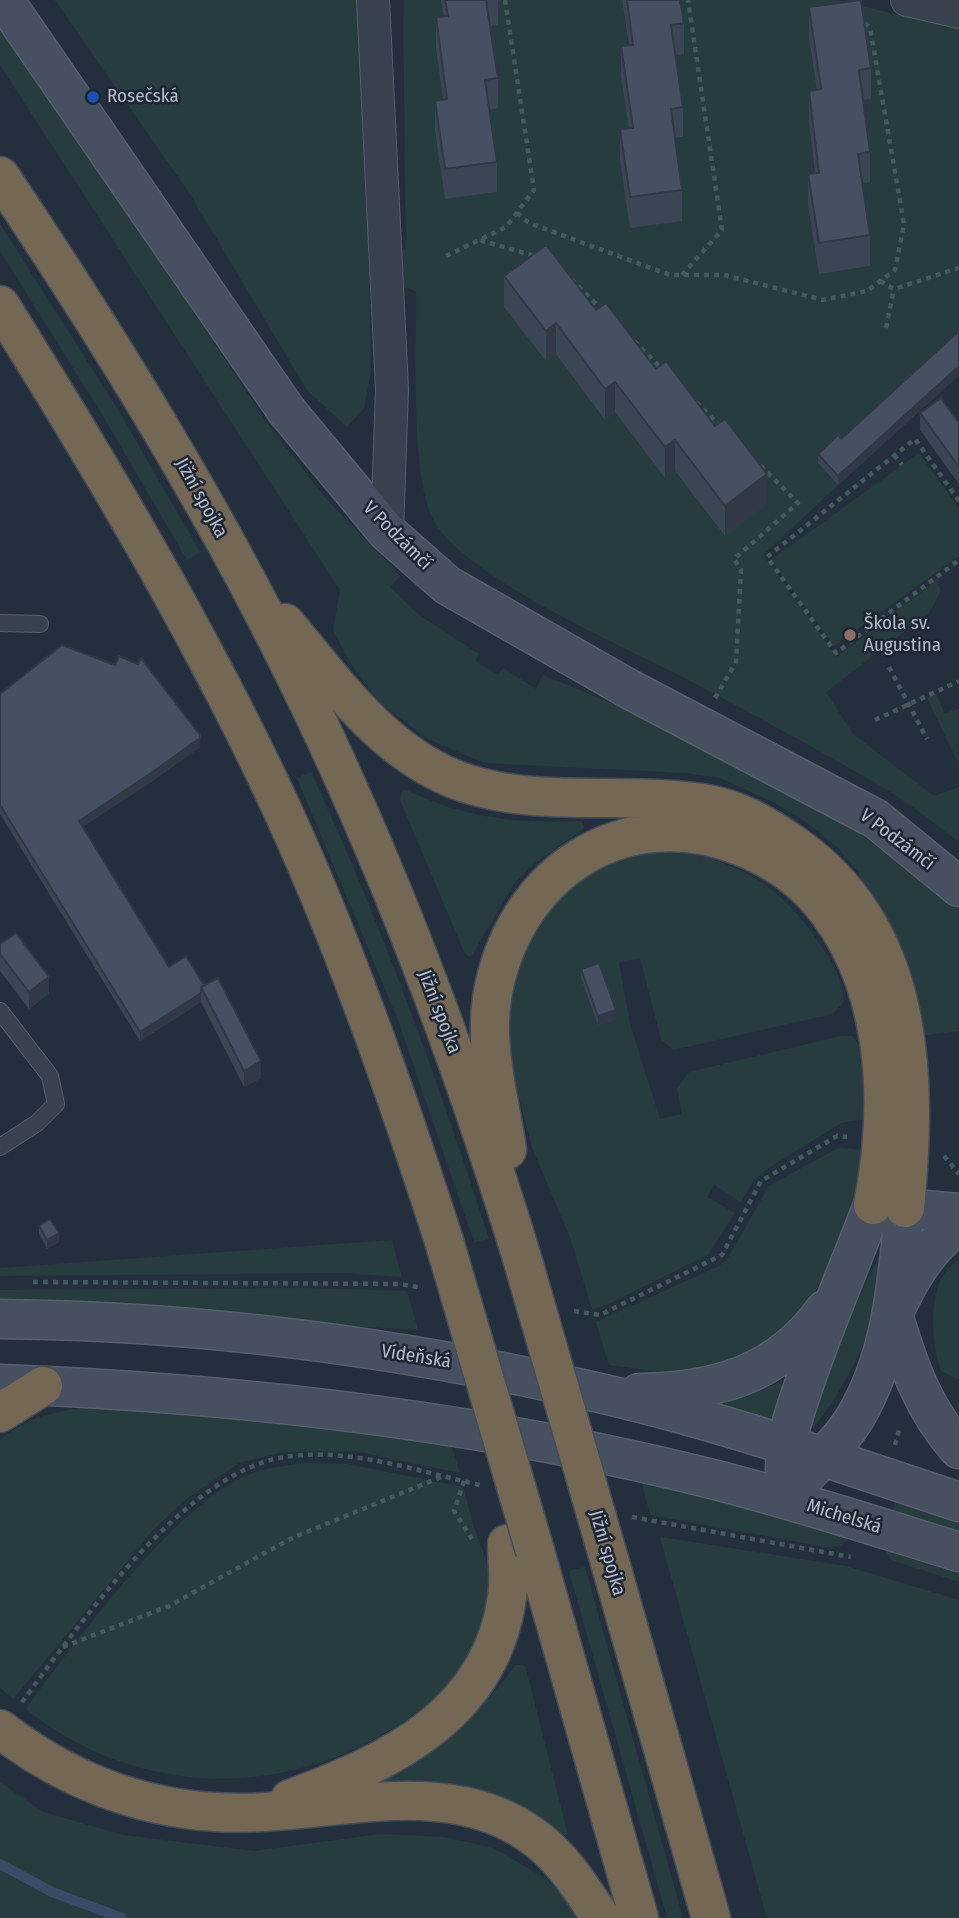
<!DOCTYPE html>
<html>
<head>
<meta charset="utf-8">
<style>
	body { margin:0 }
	canvas { display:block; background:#242f3e }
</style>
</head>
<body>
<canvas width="959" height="1918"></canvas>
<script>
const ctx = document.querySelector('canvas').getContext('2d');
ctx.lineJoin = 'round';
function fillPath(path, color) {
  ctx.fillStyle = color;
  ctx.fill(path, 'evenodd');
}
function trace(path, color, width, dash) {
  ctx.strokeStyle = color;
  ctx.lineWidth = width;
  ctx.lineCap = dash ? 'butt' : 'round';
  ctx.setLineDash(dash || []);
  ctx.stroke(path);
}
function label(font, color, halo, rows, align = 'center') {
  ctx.font = font + ' "Fira Sans Condensed",sans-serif';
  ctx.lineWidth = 5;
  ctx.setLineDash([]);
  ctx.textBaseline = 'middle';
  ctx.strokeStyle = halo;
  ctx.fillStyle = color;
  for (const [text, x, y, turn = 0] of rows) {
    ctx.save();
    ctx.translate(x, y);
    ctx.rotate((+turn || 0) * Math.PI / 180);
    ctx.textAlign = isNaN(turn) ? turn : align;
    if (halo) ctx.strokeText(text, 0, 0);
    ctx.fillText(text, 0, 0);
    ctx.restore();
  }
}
fillPath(new Path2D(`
	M55,0H363L371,372L364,408L347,427L307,390L190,194Z
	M403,0H441L448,46L436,48L447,130L485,110L497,108L485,27L494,0H622L633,75V158L621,160L631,228L671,139L683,137L671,56L684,53L675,0H836L959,29V339L818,463L838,485L763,555L837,657L936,581L941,591L929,613L826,692L853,734L934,796L959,787V842C931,821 903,798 872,781C810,745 745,710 683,677C625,647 457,574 432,517C410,466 417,350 416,291L400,286L399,251L406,250ZM861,30L871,98L859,100L870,182L858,184L819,203L809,122L821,120ZM606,334L725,536L675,471L665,478L615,412L605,419L556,354Z
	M0,20L267,423L328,501L400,576L390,587L419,615L479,654L475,661L498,675L503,668L536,689L543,675L693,737L852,828L959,909V1031L919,1036L851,888L860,873L837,847L803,820L773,802L720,778L686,773L484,763L428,739L380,703L351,664L333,630L340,590L0,65Z
	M0,224L117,408L200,552L187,560L103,416L0,251Z
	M919,453L959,509V556L834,646L771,560Z
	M936,694L945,714L959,708V765L927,698Z
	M311,772C381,923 438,1080 489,1239L474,1242L398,1020L297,778Z
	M406,790C464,817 513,824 577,821L582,822L584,828L529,868L513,885L471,957L465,954L400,800L402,791Z
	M671,849C740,862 780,885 820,944C831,961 844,982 844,1002L832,1014L673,1050L661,1039L640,958L619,963L630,1024L660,1119L682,1114L677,1089L689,1072L841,1036H852L859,1045L866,1119L841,1123L770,1167L754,1180L741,1202L714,1185L707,1197L735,1213L708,1255L600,1308L592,1309L571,1240L532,1147L508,1055L507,993L534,929L574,882L606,863Z
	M838,1148L864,1150V1156C840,1253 812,1349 700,1370C671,1376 638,1368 609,1365L596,1322L719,1266L728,1258L769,1186Z
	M392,1240L402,1277L345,1273L0,1276V1268Z
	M884,1245C880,1269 880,1297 872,1320C859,1360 839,1396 813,1428L808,1429L827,1366Z
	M959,1260V1380L941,1371C931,1341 925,1278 959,1260Z
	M305,1288L407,1291L418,1330L0,1305V1290Z
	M779,1383L784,1386L772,1421L725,1409V1403Z
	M103,1406L247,1417L451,1444L460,1473L355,1451L282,1452L239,1463L185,1500L153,1530L13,1699L0,1688V1440C31,1414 64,1409 103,1406Z
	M305,1463L347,1464L463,1487C468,1503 471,1522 478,1538C485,1558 495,1576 493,1599C491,1611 489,1630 484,1640C472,1665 441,1694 419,1710C302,1800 142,1803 26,1709C74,1643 171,1511 243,1477C262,1468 284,1466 305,1463Z
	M641,1479L849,1535L845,1543L832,1548L650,1515Z
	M897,1498L959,1519V1535L892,1512Z
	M660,1537L846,1566L959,1600V1918H767Z
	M882,1546L959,1572V1582L891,1560Z
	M585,1567L683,1918H667L569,1571Z
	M516,1665H523L526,1669L568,1835H561L379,1783C439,1751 475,1718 516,1665Z
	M0,1782L43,1812L123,1835L254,1851L381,1834L444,1837L493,1848L543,1877L573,1904L578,1918H0Z`), '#263c3f');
trace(new Path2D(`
	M0,1864L52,1892L122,1918`), '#394c67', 10);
const lane = new Path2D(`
	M0,623L40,624
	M0,1011L50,1076L56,1104L37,1123L0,1147`);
const street = new Path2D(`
	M373,0L392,389L387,532
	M907,0L959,12`);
const secondary = new Path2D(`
	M4,0L286,410L387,532L447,585L629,689L876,819L959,887
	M959,1224C927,1248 909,1279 893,1314C908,1365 923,1409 959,1449
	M0,1319C203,1321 407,1348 604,1394C724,1422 842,1463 959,1502
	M0,1384C241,1393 482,1421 716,1480C798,1501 878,1527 959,1552
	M639,1393C715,1392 778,1375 825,1310
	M785,1469C785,1434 798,1403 809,1370C829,1314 852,1260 873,1205L959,1213
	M807,1474C824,1456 843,1438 856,1416C893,1353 897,1279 905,1208`);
const highway = new Path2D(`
	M0,176C108,337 210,502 296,677C388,864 461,1058 522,1258
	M0,305C99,463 194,623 274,792C342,937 395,1089 444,1241
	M285,623C337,684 385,756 465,783C540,808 624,791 702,803C737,808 768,826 797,847C916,932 917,1077 905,1208
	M507,1150C500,1101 484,1047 492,998C512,874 623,799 742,847C770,858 796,875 816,897C889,979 893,1103 873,1205
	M0,1413L43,1386
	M535,1551L639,1918
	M611,1566L711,1918
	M0,1729C62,1777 135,1807 214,1812C320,1820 446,1767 538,1840C564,1860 583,1891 601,1918
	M290,1799C390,1762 491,1715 507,1597C510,1580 507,1561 507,1544`);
trace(lane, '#565f6c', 18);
trace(street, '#565f6c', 34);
trace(secondary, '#565f6c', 41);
trace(highway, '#434c59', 41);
trace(new Path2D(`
	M505,0L534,190L506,227L479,240L535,256
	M517,213L529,223L670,275H724L823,300L867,291L895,270L904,224L870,28L861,19
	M446,256L479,240
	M682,275L722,230L688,0
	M571,279L602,310
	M880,281L894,289L959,268
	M886,328L894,289
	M634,341L662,369
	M696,402L722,428
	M894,455L902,465
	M959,501L915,439L767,557L836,653L959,560
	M889,667L927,739
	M715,698L736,662L741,570L734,559L798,503L758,463
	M875,720L959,681
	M944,1156L959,1174
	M33,1282L400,1284L423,1288
	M574,1311L600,1315L722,1255L761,1181L837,1136L847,1137
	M895,1445L900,1426
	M464,1481L454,1511L472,1539
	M632,1517L851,1557
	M63,1647L169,1606L292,1538L441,1477
	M22,1702C79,1625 179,1481 275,1459C341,1444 416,1471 480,1485`), '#44595c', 4.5, [5, 5]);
trace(lane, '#38414e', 16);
trace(street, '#38414e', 32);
trace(secondary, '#465061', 38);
trace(highway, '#746855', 38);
const highwayBridge = new Path2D(`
	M444,1241L535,1551
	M522,1258L611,1566`);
trace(highwayBridge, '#434c59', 41, []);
trace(highwayBridge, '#746855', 38);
fillPath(new Path2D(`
	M441,0H498V25L490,26L498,78V108L489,110L497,162V192L445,199L435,131V101L443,100L436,48V17L443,16Z
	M622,0H680L684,23V54L675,55L683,107V137L675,138L682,190V221L630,228L620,160V129L629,128L621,77V46L629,45Z
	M809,7L871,68V99L863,100L870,152V182L863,183L870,235V266L819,274L808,205V174L815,173L809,122V91L817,90L809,38Z
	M504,276L596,310L656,369L767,504L725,536L675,471L665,478L615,412L605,420L556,354L546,361L504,307Z
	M959,331V375L838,485L818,463V454L841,439Z
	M920,413L959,423V484L920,430Z
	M0,694L200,735V747L151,782L82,827L169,967L186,956L261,1078L244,1087L201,1002L140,1041L0,814Z
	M0,944L49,993L29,1009L0,971Z
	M581,969L616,1019L598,1025L581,978Z
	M39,1226L59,1242L47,1249L39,1234Z`), '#3b4654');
fillPath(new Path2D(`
	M556,323V354L546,361V331Z
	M959,366V375L838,485V476Z
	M615,382V412L605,420V389Z
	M675,440V471L665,478V447Z
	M767,474V504L725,536V506Z
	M200,738V747L151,782L79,829V821Z
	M49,977V993L29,1009V992Z
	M201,993V1002L140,1041V1032Z
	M616,1010V1019L598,1025V1016Z
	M261,1061V1078L244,1087V1071Z
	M59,1233V1242L47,1249V1240Z`), '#303945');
const building = new Path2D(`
	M445,0H486L498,78L485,80L497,162L445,169L435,101L447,99L436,17L448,16Z
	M627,0H680L684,23L671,25L683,107L671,109L682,190L630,197L620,129L633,128L621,46L633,45Z
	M861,0L871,68L859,70L870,152L858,154L870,235L819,243L808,174L819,173L809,91L821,89L809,7Z
	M546,245L596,310L606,303L656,369L666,361L715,426L725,419L767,474L725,506L675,440L665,447L615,382L605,389L556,323L546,331L504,276Z
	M959,331V366L838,476L818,454L838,435L841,439Z
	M941,398L959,423V467L920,413Z
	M62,645L115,665L119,656L138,664L141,658L200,735V738L151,773L79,821L169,967L186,956L204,985L201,987V993L140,1032L0,805V694Z
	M16,933L49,977L29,992L0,954V944Z
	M599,963L616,1010L598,1016L581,969Z
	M218,978L261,1061L244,1071L201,987Z
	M50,1219L59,1233L47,1240L39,1226Z`);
fillPath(building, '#455162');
trace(building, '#303945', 2);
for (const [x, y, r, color] of [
	[93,97,7,"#1a4fb4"],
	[850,635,7,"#8d6e63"]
]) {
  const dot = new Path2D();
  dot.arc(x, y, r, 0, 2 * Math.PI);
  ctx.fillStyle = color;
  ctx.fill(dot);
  trace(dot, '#1d2633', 2.5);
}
label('19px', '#b4bcc9', '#1d2633', [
	["Rosečská",107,97],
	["Škola sv.",864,624],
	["Augustina",864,646]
], 'left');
label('19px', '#b4bcc9', '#1d2633', [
	["Jižní spojka",201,498,61],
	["V Podzámčí",397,536,45],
	["V Podzámčí",897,840,37],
	["Jižní spojka",439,1012,69],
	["Vídeňská",416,1357,9],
	["Michelská",844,1517,17],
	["Jižní spojka",607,1553,74]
]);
</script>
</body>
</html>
